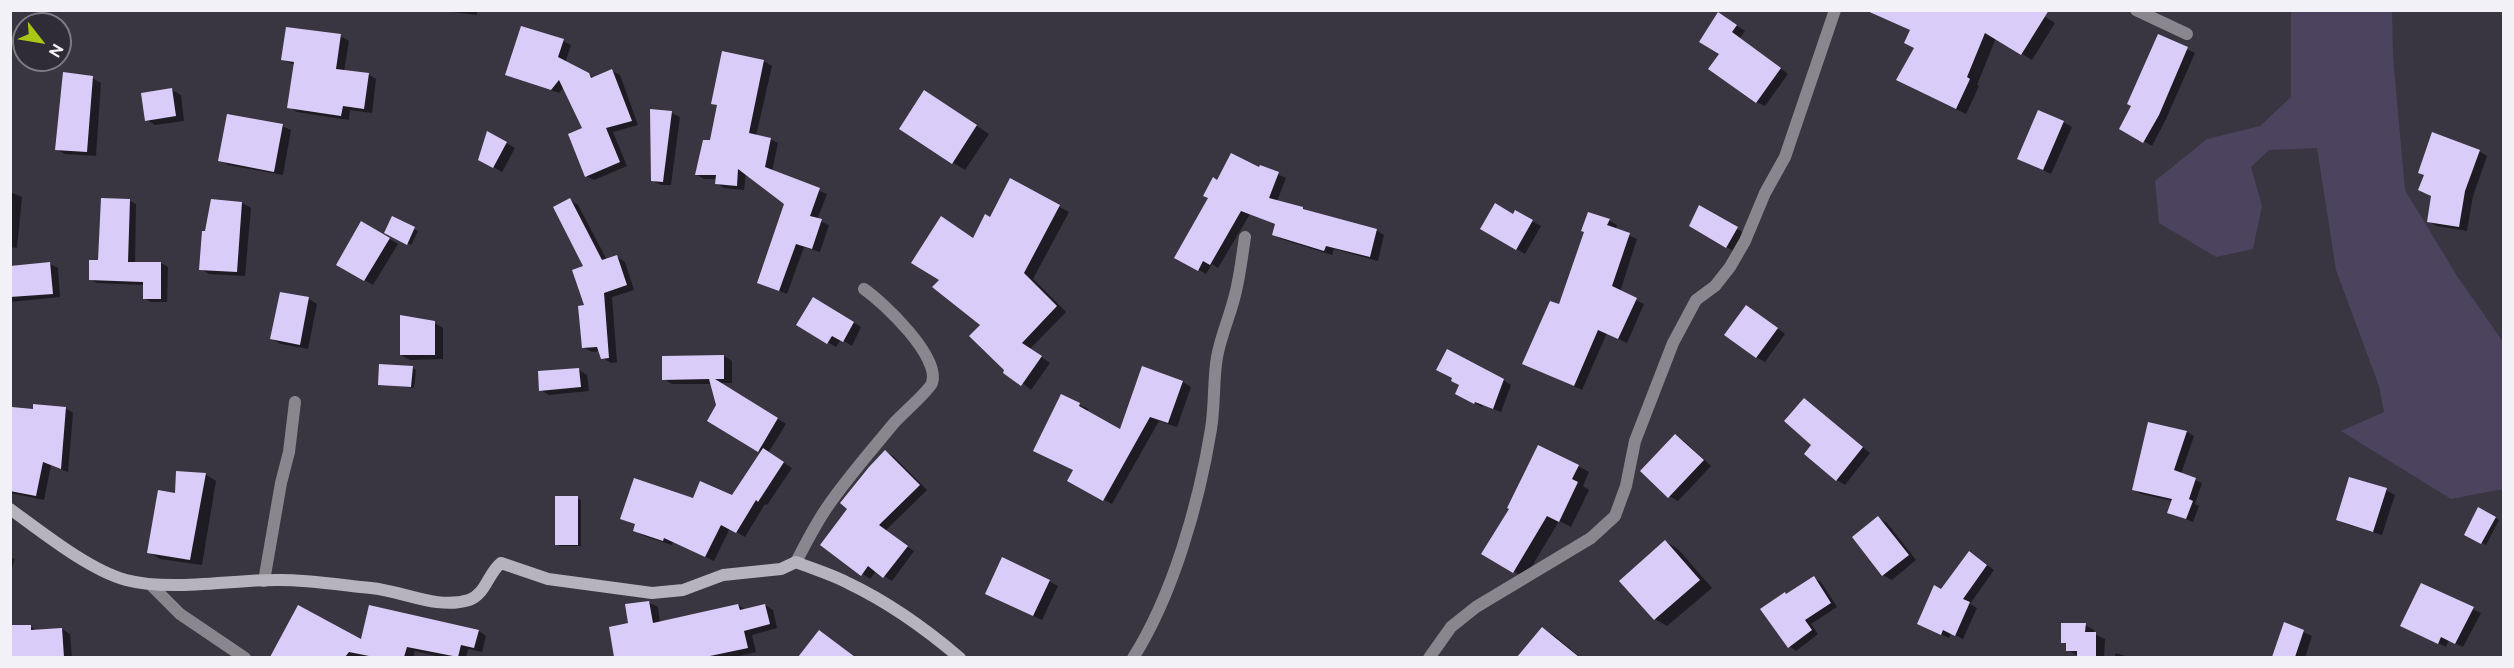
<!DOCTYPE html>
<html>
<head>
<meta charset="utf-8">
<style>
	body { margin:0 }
	#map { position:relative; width:2514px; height:668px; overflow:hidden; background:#393541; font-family:Raleway,sans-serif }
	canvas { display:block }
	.frame { position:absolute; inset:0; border:12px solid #f3f1f8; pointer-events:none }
	.north { position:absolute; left:12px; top:12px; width:60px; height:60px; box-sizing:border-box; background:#2f2b37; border:2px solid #7d7a84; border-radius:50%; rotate:121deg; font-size:16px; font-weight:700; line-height:24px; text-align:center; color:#f3f1f8 }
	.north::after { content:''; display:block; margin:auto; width:21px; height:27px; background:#aac718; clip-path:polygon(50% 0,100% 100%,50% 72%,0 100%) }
</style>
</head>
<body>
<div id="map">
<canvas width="2514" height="668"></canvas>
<div class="frame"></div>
<div class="north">N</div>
</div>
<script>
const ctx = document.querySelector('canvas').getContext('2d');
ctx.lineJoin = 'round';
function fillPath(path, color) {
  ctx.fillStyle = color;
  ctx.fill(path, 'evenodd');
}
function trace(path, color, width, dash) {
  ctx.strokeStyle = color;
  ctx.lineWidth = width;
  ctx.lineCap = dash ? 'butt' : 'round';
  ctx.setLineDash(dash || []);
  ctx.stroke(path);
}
fillPath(new Path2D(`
	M2291,11H2392L2393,57L2405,190L2457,276L2503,342V489L2451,499L2341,431L2384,412L2379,386L2336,270L2317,148L2269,150L2251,167L2262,206L2253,249L2216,257L2159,223L2155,181L2207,139L2260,126L2291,97Z`), '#4c445e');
fillPath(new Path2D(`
	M435,10H477V15Z
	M2034,10L2055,23L2032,60L1996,38L1977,85L1979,86L1966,114L1908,86L1916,48L1912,31L1881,16Z
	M1727,19L1745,31L1740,38L1788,74L1765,106L1756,102L1721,54Z
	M340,36L349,41L344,71L368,74L376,79L372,113L350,110L349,120L297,112L289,107L295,65L283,60Z
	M2159,36L2195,53L2166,119L2152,146L2121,128L2133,106Z
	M563,41L571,45L565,63L595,78L612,71L620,75L638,125L613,132L627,166L594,180L586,176L584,129L564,87L559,93L507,75Z
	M723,53L764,61L772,66L756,136L770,139L778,143L772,171L827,194L817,220L829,225L820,252L804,247L787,294L759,282L785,204L746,173L744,190L724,188L716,183L717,179H704L697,175L712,141L718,106L712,103Z
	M92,78L101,83L96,156L65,154L56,149Z
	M172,90L181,95L184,121L155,125L147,120Z
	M937,100L989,134L965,170L952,162Z
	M672,113L680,117L671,185H661L652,180Z
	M2063,122L2072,127L2051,174L2018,158Z
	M282,126L291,130L283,175L228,165L220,160Z
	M488,133L515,148L502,172L479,159Z
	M2479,151L2487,156L2473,196L2467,231L2437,226L2428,221L2432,197L2420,190Z
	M1261,167L1286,178L1277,201L1303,208L1311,213L1376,230L1384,235L1378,261L1334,249L1332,255L1281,239L1273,234L1276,225L1250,214L1218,268L1212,264L1206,274L1176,257L1218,182L1260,170Z
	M1010,180L1069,212L1033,279L1066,312L1030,349L1050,363L1031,390L1006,370L982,325L974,239L990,219Z
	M10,192L22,197L17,248L10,247Z
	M570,200L578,205L607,260L617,257L625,262L634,290L612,297L617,362L611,363L603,358L600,351L592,352L583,347L586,267Z
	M130,201L136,204L135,263H161L168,267L167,302H151L144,298V285L97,283L90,279Z
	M212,201L242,203L251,208L245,276L209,274L201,269Z
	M1700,207L1746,234L1735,252L1691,226Z
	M1516,212L1541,226L1525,254L1482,228L1513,216Z
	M393,218L418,231L411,245L386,232Z
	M1609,220L1617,225L1616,230L1637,239L1620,292L1644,304L1627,343L1607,333L1582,390L1533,368L1560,306L1586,232Z
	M362,223L398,244L373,285L338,264Z
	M50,264L58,268L60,297L10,302V267Z
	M309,299L317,304L308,349L281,344L272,339Z
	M813,299L861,327L852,346L841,339L836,347L798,325Z
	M1755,311L1785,334L1765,362L1756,357Z
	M434,323L443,328V359L410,360L401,355Z
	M724,356L732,361V383H720L786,424L768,453L792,468L767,505L765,504L745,537L730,528L714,561L673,542L672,545L644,536L635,531L637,525L621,518L694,500L732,497L762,452L709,420L718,405L712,384H672L664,379Z
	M412,368L416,370L414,388L379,384Z
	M579,370L587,375L589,391L549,395L541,390Z
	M1454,378L1503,380L1511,385L1501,412L1483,405L1482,407L1457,393L1461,385Z
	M1183,382L1191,387L1177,427L1159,421L1112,504L1069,480L1075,470L1062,396L1088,409L1087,412L1121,432Z
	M1805,400L1870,453L1845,485L1837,480L1813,445Z
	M14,408L35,411L65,408L73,413L68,472L51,465L44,500L10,493V454L14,438L10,436V430Z
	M2149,424L2187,432L2194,436L2181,474L2202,483L2195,504L2199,506L2193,522L2169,512L2173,501L2141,494L2134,490Z
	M1676,436L1684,441L1711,466L1678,501L1669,496Z
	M886,452L893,456L927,490L885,531L914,551L892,581L876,571L870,579L822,545L849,509Z
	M1578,466L1589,472L1583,486L1589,490L1571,527L1559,521L1525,578L1483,554L1511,509Z
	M205,474L216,481L202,565L160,559L149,552Z
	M2386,490L2395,495L2382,535L2346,524L2337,519Z
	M577,498L581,500V546H560L556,544Z
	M2479,509L2499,520L2486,545L2466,534Z
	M1878,518L1887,523L1916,560L1892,580L1883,575Z
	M1666,542L1678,549L1712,588L1667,626L1655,619Z
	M10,557L15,559L10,574Z
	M1977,557L1994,570L1970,604L1977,608L1963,639L1951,633L1949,638L1926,627L1942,590Z
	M1814,578L1821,582L1837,607L1811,624L1818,634L1796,651L1789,646L1787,595Z
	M1049,581L1058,586L1042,620L996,598Z
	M2422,585L2481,613L2463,647L2449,640L2446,647L2410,630Z
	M650,603L658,607L660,623L738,605L746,610L765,605L773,610L777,628L752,635L756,652L731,658H616L610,628L630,624L627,606Z
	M370,607L479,631L486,636L482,652L468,649L466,658H445L415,651L413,658H284L275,652L362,641Z
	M2285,624L2312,636L2305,658H2273Z
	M2085,625L2094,630V634L2105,639L2104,658L2076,655L2068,650V645L2063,642Z
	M10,627H31L38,631L62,629L70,634L72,658H10Z
	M1543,629L1555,636L1581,658H1519Z
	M819,632L827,637L855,658H800Z
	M2116,653L2132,658H2114Z`), '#0007');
fillPath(new Path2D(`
	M1865,10H2049L2021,55L1985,33L1967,77L1970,79L1956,109L1896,80L1914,48L1904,43L1910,30Z
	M1718,12L1737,25L1732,32L1781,68L1756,103L1708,69L1719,54L1699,42Z
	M521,26L564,39L558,57L589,73L591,78L612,69L632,121L606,128L620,162L585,177L568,134L582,128L559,80L551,90L505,75Z
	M286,27L341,34L336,69L369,73L364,109L343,106L341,116L287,108L294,62L281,60Z
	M2158,34L2188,47L2159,115L2143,143L2119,129L2131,106L2127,104Z
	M722,51L764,60L749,133L771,138L765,167L820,188L810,216L822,219L812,249L796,244L779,291L757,283L784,204L738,169L737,186L715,184L716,175H695L703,140H710L717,105L711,104Z
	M63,72L93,76L87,152L55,150Z
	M172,88L176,116L145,121L141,93Z
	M924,90L977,125L952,164L899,129Z
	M650,109L672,111L663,182L651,181Z
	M2038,110L2064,121L2043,170L2017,159Z
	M227,114L283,124L274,172L218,161Z
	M487,131L507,142L493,168L478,160Z
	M2432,132L2480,150L2465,191L2459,227L2427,222L2431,196L2418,190L2424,175L2418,173Z
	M1231,153L1259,167L1260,165L1279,172L1269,198L1303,207V209L1377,229L1370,257L1326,246L1324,251L1272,235L1275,224L1241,211L1210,265L1203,261L1198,271L1174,258L1208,198L1203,196L1213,177L1217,180Z
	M1010,178L1060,205L1024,273L1057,306L1022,343L1042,356L1021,386L1003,373L1004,370L969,336L980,325L932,287L939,280L911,263L941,216L973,238L985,214L990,217Z
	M101,198L130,199L128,262H161V299H143V282L89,280V260H98Z
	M570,198L602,260L617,255L627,285L604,293L609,358L601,359L597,347L582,348L578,306L584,305L572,270L583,266L553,207Z
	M211,199L242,202L237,272L199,270L202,231H205Z
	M1495,203L1513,214L1515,210L1533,220L1516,250L1480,229Z
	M1699,205L1738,227L1726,248L1689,226Z
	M1588,212L1610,219L1607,225L1630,233L1612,286L1637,298L1618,339L1598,330L1574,386L1522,364L1550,301L1559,304L1584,232L1581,231Z
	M392,216L415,227L407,245L384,233Z
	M361,221L390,238L364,281L336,265Z
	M50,262L53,294L10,297V266Z
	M280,292L309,297L300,345L270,339Z
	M813,297L854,322L843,342L832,336L827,344L796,325Z
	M1746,305L1778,328L1756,358L1724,335Z
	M400,315L435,321V355H400Z
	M1447,349L1504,379L1493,409L1475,402L1474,404L1455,394L1459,385L1451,381L1452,378L1436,370Z
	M724,355V379H715L778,418L758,452L707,421L716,405L709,379L662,380V356Z
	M379,364L413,366L411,387L378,385Z
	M1142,366L1183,381L1168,423L1150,417L1103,501L1067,481L1073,470L1033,451L1061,394L1080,403L1079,406L1120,429Z
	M579,368L581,387L539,391L538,371Z
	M1804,398L1863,447L1836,481L1804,454L1811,445L1784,421Z
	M33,404L66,407L61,469L43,462L36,496L10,491L12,407L33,409Z
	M2148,422L2187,431L2174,470L2196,478L2189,499L2193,501L2186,519L2167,513L2172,499L2132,490Z
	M1675,434L1704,460L1668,498L1640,471Z
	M1538,445L1579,465L1572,479L1578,482L1559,522L1547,516L1513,573L1481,554L1509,509L1507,508Z
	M763,448L784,462L758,502L756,500L736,533L721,525L705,557L664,538L663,541L633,531L635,524L620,519L634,478L693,498L700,481L732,495Z
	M885,450L920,485L879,525L908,546L883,578L868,566L861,576L820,545L847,509L840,503L869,467Z
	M176,471L206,473L190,560L147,553L158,490L175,493Z
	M2349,477L2387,488L2373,532L2336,520Z
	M555,496H578V545H555Z
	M2478,507L2496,517L2481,544L2464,535Z
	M1878,516L1909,555L1882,576L1852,537Z
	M1665,540L1700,580L1654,620L1619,581Z
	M1969,551L1987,565L1963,599L1970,602L1955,636L1943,630L1941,635L1917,624L1934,585L1941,589Z
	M1002,557L1050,580L1033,616L985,594Z
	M1814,576L1831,603L1805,620L1812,630L1788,648L1760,609L1785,592L1786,594Z
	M2421,583L2474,607L2455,644L2441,637L2438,644L2400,626Z
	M649,601L653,623L738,604L740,610L765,604L770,624L744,631L748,648L705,657H614L609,627L628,623L625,604Z
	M298,605L361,639L369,605L479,630L474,648L461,645L458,657L407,647L404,657H374L349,652L345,657H270Z
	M2284,622L2304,630L2295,657H2272Z
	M2061,623H2086L2085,632H2096V656H2077V651H2066V643H2061Z
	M10,625H31V630L62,628L64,657H10Z
	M1542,627L1579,657H1517Z
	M819,630L855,657H798Z`), '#daccf8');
trace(new Path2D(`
	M2136,10L2187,34
	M796,562C806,543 816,523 828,506C848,477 872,450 894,423C902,414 929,391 932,383C941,357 884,303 864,289
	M264,581L281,483L289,452L295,402
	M151,585L180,614L245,658
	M1133,658C1173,595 1199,503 1211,429C1215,405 1213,380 1217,357C1221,335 1230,316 1235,295C1240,276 1242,256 1245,237
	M1429,658L1451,627L1476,607L1591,538L1615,516L1626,486L1635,441L1673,343L1696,300L1715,286L1730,267L1745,241L1765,193L1785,157L1835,10`), '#89878d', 12);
trace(new Path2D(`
	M10,509C42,532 89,570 126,580C172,592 233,579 280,580C310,580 341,585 371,588C403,591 437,610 469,600C486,594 488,573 501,563L548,579L652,593L683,590L723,575L781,569L796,562C813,569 831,574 848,583C888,602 926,629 960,658`), '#b6b3bd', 12);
</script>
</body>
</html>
